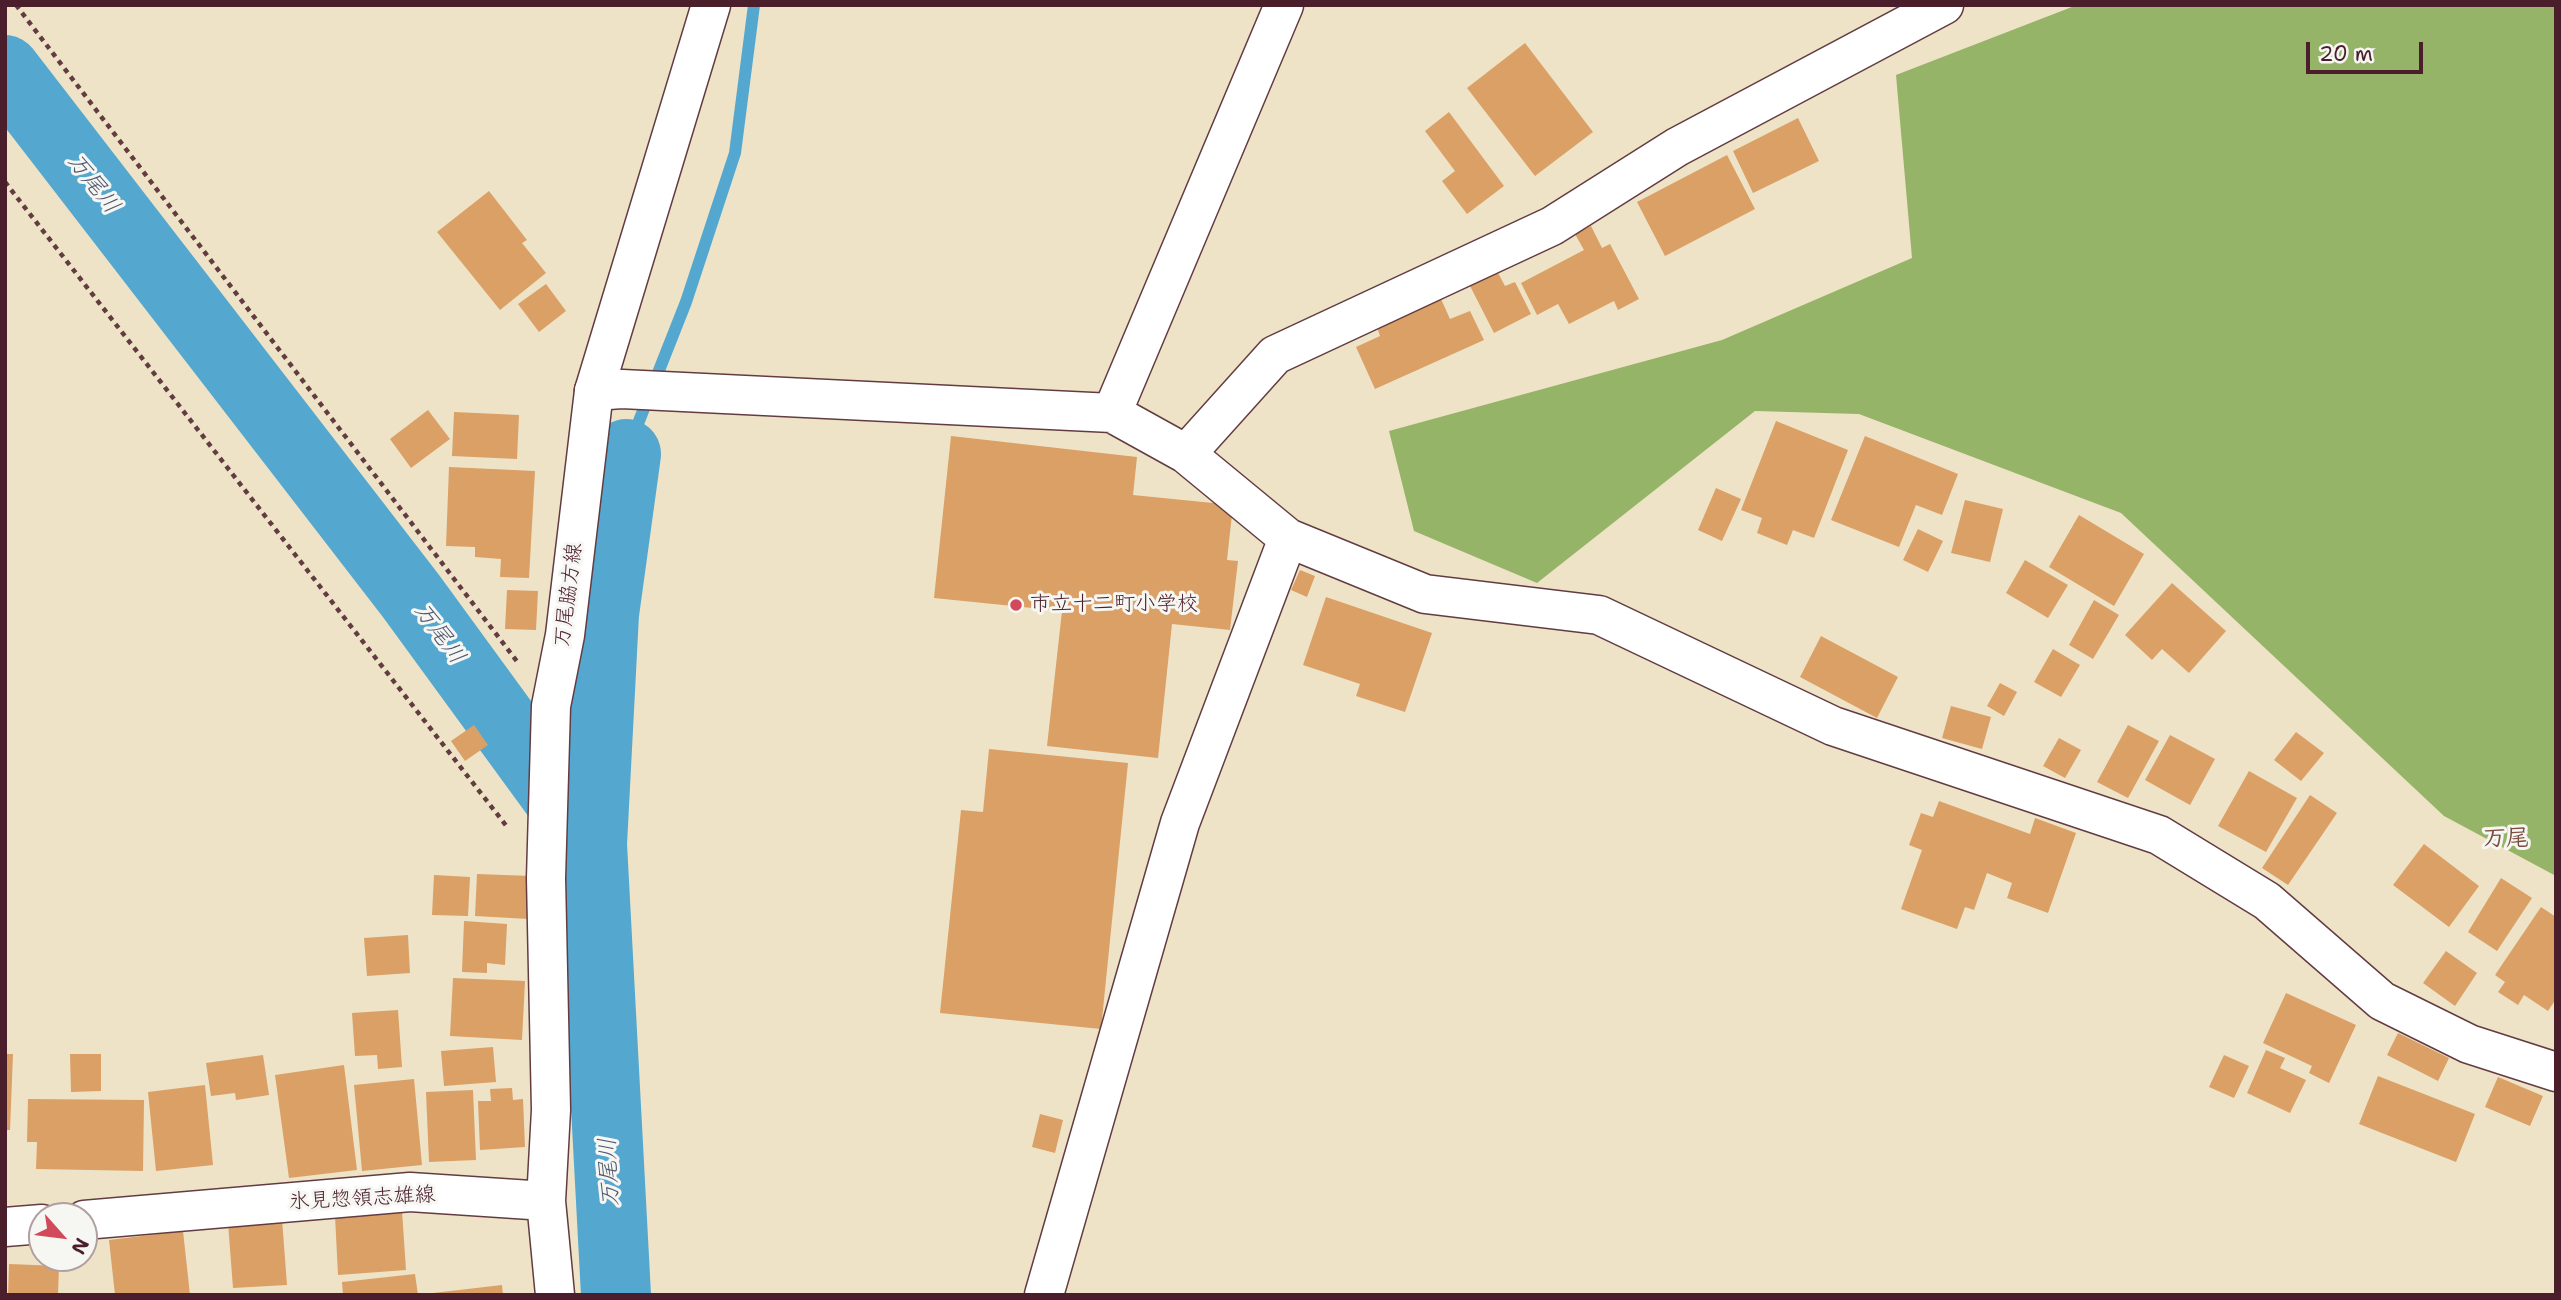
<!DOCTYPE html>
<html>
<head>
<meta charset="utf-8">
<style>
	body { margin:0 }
	#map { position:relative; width:2561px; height:1300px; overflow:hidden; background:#eee3c7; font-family:"Shantell Sans",sans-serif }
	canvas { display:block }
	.frame { position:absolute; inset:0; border:7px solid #4a1f2b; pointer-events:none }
	.north { position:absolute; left:28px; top:1202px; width:70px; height:70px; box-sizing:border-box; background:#f6f6f2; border:2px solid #b1a0a2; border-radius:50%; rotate:118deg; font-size:19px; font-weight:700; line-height:28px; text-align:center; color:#4a1f2b }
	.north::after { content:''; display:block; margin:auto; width:24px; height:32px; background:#d1495b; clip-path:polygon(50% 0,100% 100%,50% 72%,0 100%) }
	.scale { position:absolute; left:2306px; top:42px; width:117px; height:32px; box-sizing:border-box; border:4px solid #4a1f2b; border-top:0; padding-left:9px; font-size:21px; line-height:24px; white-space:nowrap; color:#4a1f2b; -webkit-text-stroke:5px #f6f6f2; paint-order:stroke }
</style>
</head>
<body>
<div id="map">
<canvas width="2561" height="1300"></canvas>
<div class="frame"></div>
<div class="north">N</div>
<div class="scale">20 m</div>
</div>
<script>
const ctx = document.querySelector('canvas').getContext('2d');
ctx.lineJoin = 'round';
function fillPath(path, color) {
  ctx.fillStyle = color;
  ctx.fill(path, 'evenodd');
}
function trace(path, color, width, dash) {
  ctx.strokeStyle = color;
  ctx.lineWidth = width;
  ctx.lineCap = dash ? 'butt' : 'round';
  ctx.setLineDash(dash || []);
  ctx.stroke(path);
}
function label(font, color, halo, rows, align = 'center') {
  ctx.font = font + ' "Shantell Sans","Klee One",sans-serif';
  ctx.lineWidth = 6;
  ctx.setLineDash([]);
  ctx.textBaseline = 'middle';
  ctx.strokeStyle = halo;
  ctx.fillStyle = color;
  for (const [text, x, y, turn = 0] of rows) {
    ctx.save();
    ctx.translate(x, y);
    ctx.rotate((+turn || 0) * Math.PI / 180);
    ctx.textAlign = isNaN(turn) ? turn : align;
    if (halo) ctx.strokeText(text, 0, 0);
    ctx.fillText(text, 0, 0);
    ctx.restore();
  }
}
fillPath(new Path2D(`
	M2077,5H2556V876L2444,816L2121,513L1859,414L1755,411L1537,583L1414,531L1389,431L1722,340L1912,258L1896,75Z`), '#96b467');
trace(new Path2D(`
	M626,454L686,302L735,153L754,5`), '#54a8d0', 12);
trace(new Path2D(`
	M5,70L411,596L592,844
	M616,1295L592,844L604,614L626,454`), '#54a8d0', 70);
fillPath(new Path2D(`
	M1525,43L1593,132L1535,176L1467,88Z
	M1449,112L1504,186L1467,214L1442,181L1455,171L1425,131Z
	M1798,118L1819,161L1753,193L1733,151Z
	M1727,155L1755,209L1665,256L1637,202Z
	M489,191L527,240L522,243L546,273L500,310L437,232Z
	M1591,226L1602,248L1610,244L1639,299L1618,310L1614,301L1569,324L1558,304L1537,315L1521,283L1584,250L1575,234Z
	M1496,269L1505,286L1515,282L1531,314L1494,333L1469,284Z
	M546,284L566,311L539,332L518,304Z
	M1441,299L1450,319L1470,311L1484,340L1375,389L1356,347L1380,336L1377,327Z
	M428,410L450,439L411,468L390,439Z
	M454,412L519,415L517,459L452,456Z
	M1776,421L1848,450L1814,538L1793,530L1787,545L1757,533L1762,518L1741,510Z
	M951,436L1137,457L1133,495L1233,505L1227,560L1238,561L1230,630L1172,624L1158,758L1047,746L1062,611L934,598Z
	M1865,436L1958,474L1942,515L1916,505L1899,547L1831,520Z
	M449,467L535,471L529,578L500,577L501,559L475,557V547L446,546Z
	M1716,488L1741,499L1722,541L1698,530Z
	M1965,500L2003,509L1990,562L1951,553Z
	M2079,515L2144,554L2114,606L2049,567Z
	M1918,529L1943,541L1928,572L1903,560Z
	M2025,560L2068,585L2048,618L2006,593Z
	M1300,570L1315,576L1307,597L1291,590Z
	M2172,583L2226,631L2189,673L2162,649L2152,660L2125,635Z
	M507,590L538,591L536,630L505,629Z
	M1326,597L1432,633L1405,712L1356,696L1360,684L1303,665Z
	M2094,600L2119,615L2093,659L2069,645Z
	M1821,636L1898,677L1877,718L1800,677Z
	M2053,649L2080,665L2061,697L2034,682Z
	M2000,683L2017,692L2004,716L1987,706Z
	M1951,706L1991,717L1982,749L1942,738Z
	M474,725L488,745L465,761L451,741Z
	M2128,725L2159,741L2128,798L2097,782Z
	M2296,732L2324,753L2301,781L2274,760Z
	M2170,735L2215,759L2190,805L2145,780Z
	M2059,738L2081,750L2065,778L2043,766Z
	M989,749L1128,763L1101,1029L940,1013L961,810L983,812Z
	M2249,771L2297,798L2266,852L2218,826Z
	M2310,795L2337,813L2288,885L2262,868Z
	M1939,801L2030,834L2035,818L2076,833L2048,913L2007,898L2012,883L1987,873L1974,910L1965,907L1957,929L1901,909L1922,850L1909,845L1921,813L1933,817Z
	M2424,844L2479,886L2449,927L2393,885Z
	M477,874L532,876L529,919L475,916Z
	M434,875L470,877L468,916L432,915Z
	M2501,878L2532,898L2497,951L2468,932Z
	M2541,907L2556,917V999L2548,1011L2524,995L2518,1005L2498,992L2505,982L2495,975Z
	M464,921L507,924L505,965L487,963V973L462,972Z
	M408,935L410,973L367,976L364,938Z
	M2446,951L2477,973L2455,1006L2423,983Z
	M453,978L525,981L522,1040L450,1036Z
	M2286,993L2356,1025L2329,1083L2309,1073L2312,1066L2263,1043Z
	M398,1010L402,1067L378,1069L377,1055L355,1056L352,1013Z
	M2398,1033L2449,1058L2438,1081L2387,1055Z
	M493,1047L496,1082L444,1086L441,1051Z
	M2266,1050L2285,1058L2280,1068L2306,1080L2290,1113L2247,1093Z
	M5,1054H13L10,1130H5Z
	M70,1054H101V1091L71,1092Z
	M263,1055L269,1095L236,1100L235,1093L211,1096L206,1063Z
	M2224,1055L2249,1066L2234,1098L2209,1087Z
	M344,1065L357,1170L289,1178L275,1075Z
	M2378,1076L2475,1114L2456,1162L2359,1124Z
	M2498,1077L2543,1096L2530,1126L2485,1107Z
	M414,1079L422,1165L362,1171L354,1085Z
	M205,1085L213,1165L156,1171L148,1092Z
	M512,1088L513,1100L523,1099L525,1147L480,1150L478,1101H491L490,1089Z
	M473,1090L476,1160L429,1162L426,1092Z
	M28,1099L144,1100L143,1171L36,1169L37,1142H27Z
	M1040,1114L1063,1120L1055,1153L1032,1147Z
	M402,1211L406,1270L338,1275L335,1216Z
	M282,1219L287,1285L233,1288L228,1223Z
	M183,1231L190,1295H115L109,1240Z
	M9,1264L59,1266L58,1295H8Z
	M415,1274L418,1295H343L342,1282Z
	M502,1285L503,1295H433V1293Z`), '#daa066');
const minor = new Path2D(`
	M594,391L622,389L1112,413L1186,454L1288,538L1425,594L1599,615L1833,726L2159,835L2267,901L2382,1001L2469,1044L2556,1072
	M1112,413L1284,5
	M1186,454L1275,355L1552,226L1677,147L1944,5
	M1044,1295L1180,823L1288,538`);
const major = new Path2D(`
	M84,1220L410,1192L546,1201
	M5,1227L42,1224
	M555,1295L546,1201L551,1110L546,878L551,706L565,635L594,391L711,5`);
trace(minor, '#633c42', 41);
trace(major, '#633c42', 41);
trace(new Path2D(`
	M16,5L519,664
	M5,182L508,828`), '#633c42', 4.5, [5, 5]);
trace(minor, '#fff', 38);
trace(major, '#fff', 38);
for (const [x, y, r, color] of [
	[1016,605,7,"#d1495b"]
]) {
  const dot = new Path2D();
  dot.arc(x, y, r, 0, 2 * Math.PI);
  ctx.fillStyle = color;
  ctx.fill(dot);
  trace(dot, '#f6f6f2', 2.5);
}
label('21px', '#4a1f2b', '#f6f6f2', [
	["万尾脇方線",569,595,-83],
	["氷見惣領志雄線",362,1199,-3]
]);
label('21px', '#4a1f2b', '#f6f6f2', [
	["市立十二町小学校",1030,605]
], 'left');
label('italic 23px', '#4e566d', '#f6f6f2', [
	["万尾川",93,184,52],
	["万尾川",439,634,54],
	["万尾川",610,1172,-93]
]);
label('bold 23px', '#7c4c40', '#f6f6f2', [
	["万尾",2506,839]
]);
</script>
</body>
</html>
